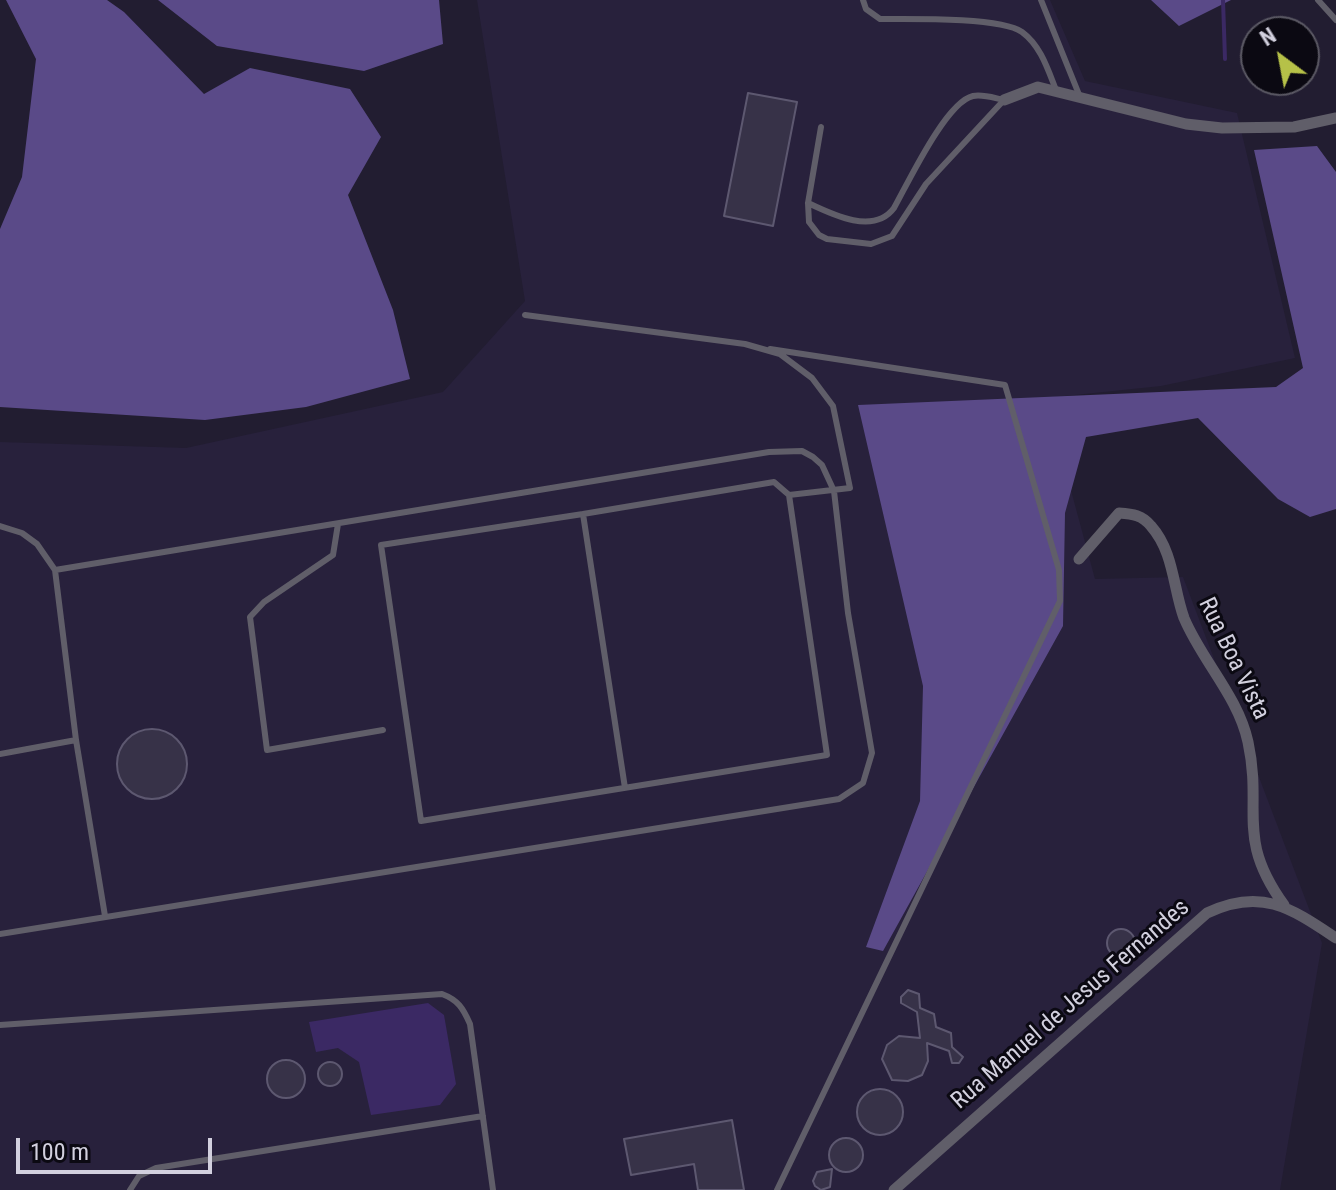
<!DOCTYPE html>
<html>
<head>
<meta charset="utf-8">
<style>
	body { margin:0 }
	#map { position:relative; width:1336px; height:1190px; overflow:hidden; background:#221d31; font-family:"Roboto Condensed",sans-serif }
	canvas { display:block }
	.north { position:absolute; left:1240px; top:16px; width:80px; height:80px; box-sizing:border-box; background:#0b0912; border:2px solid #5b5964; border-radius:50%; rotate:328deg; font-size:22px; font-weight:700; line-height:32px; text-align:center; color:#d2d0de }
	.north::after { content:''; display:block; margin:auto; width:28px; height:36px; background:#b6c148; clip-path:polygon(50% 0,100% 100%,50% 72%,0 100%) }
	.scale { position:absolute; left:16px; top:1138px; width:196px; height:36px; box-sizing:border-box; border:4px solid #d2d0de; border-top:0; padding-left:10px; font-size:24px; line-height:28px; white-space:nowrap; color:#d2d0de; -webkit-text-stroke:6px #0b0912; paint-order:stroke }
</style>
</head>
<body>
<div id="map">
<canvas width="1336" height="1190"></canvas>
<div class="north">N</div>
<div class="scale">100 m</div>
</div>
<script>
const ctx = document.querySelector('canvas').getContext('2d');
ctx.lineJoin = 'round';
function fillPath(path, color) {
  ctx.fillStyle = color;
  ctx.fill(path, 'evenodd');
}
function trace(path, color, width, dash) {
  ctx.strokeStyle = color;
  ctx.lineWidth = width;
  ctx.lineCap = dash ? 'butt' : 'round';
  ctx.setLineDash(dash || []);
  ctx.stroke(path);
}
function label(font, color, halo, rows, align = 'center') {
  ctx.font = font + ' "Roboto Condensed",sans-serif';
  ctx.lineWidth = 6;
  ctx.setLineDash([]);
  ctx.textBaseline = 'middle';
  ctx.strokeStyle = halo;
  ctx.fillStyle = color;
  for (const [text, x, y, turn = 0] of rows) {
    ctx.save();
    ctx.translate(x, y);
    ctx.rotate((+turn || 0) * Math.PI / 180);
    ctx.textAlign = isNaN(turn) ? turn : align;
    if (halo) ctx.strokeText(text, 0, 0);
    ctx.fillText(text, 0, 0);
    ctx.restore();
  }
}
fillPath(new Path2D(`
	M477,0H1050L1085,81L1237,113L1295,358L1161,386L1046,398L1095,579L1183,577L1322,943L1280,1190H0V442L186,448L443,392L525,301Z`), '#28213c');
fillPath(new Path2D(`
	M6,0H107L124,12L204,94L250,68L350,89L381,137L348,195L393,310L410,379L306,407L205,420L0,407V229L22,177L36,59Z
	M158,0H439L443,44L364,71L217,46Z
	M1151,0H1231L1179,26Z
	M1317,146L1336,172V509L1310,517L1278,499L1198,418L1086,437L1065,513L1063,626L883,951L866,947L920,801L923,686L858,405L1276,387L1303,368L1254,150Z`), '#5a4a88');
fillPath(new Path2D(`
	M428,1003L444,1015L456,1084L440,1105L371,1115L359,1062L338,1048L316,1052L309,1022Z`), '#3b2964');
trace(new Path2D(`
	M1223,0L1225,59`), '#3b2964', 4);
const building = new Path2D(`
	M748,93L797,102L773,226L724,216Z
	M117 764a35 35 0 1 1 70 0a35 35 0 1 1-70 0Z
	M1107 943a14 14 0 1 1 28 0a14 14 0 1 1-28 0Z
	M908,990L919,994L920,1008L934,1014L936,1027L951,1033L952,1047L963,1057L959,1063H952L949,1051L927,1043L928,1061L922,1075L908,1081L892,1080L882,1059L887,1045L899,1036L920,1038L917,1012L901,1003V997Z
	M267 1079a19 19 0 1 1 38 0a19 19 0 1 1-38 0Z
	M318 1074a12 12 0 1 1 24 0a12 12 0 1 1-24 0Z
	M857 1112a23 23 0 1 1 46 0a23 23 0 1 1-46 0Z
	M732,1120L744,1190H698L694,1164L631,1175L624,1139Z
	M829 1155a17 17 0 1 1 34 0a17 17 0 1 1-34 0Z
	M832,1169L830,1187L821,1190L815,1186L813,1181L817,1172Z`);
fillPath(building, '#373248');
trace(building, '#5d5870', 2);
trace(new Path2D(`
	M863,0L866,9L880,19C909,19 1001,17 1022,32C1041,46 1048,70 1056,90
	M1041,0L1080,97
	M1318,0L1336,20
	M821,127L808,203L809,222L819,235L827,239L871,244L892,236L926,184L1004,100
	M808,203C833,215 874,235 894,208C908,183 946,102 973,96C983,94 994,98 1004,100
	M525,315L745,344L780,354L812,378L833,406L850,488L789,495L774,482L583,514L625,788
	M770,349L1005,385L1059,570L1060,601L777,1190
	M583,514L381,545L421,821L827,755L789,495
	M338,524L333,555L264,602L250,617L267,750L383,730
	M0,526L22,533L37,544L55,570L76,740L105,916
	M0,754L76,740
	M0,934L839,799L863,783L872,753L848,613L834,491L822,465L813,457L802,451L769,452L55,570
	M0,1025L442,994C458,1000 463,1008 470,1024L493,1190
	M130,1190L139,1176L156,1168L483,1116`), '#605e69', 6);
trace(new Path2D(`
	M1004,100L1038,87L1186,124L1222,128L1294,127L1336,118
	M1079,559L1119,513C1133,514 1142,515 1151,526C1174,552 1173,588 1184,618C1202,661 1238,696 1248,742C1263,812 1235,837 1284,905
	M894,1190L1207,913C1261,887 1291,908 1336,938`), '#605e69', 11);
label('24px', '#d2d0de', '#0b0912', [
	["Rua Boa Vista",1233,659,64],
	["Rua Manuel de Jesus Fernandes",1071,1005,-41]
]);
</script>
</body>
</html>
